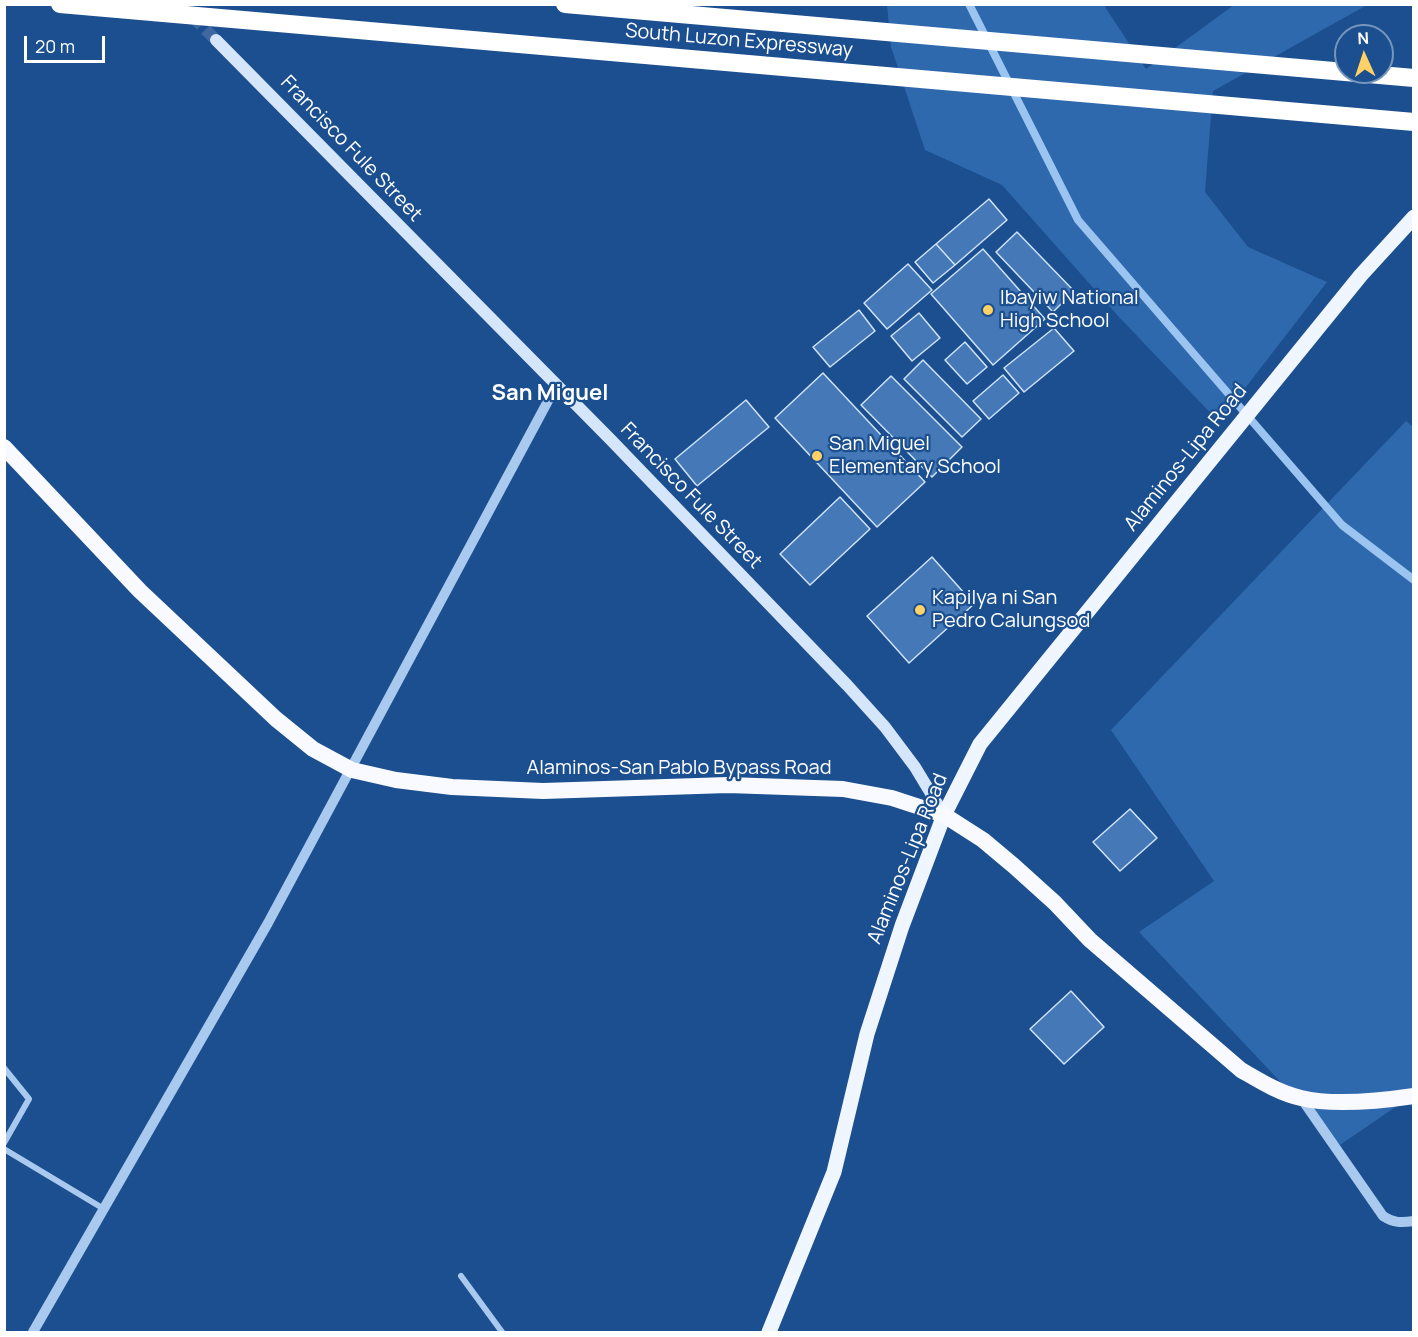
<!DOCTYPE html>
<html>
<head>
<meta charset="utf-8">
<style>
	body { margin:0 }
	#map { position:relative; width:1418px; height:1337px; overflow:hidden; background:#1b4f8f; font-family:Manrope,sans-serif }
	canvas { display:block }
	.frame { position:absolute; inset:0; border:6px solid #fff; pointer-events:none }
	.north { position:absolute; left:1334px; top:24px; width:60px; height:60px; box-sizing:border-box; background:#1b4f8f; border:2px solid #7695bc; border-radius:50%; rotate:357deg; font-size:16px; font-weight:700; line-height:24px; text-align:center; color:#fff }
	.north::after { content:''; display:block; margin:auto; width:21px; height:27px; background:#ffd166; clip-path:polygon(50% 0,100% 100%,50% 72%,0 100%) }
	.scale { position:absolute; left:24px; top:36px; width:81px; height:27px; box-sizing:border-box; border:3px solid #fff; border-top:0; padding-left:8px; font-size:18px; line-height:21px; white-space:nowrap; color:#fff; -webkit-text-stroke:4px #1b4f8f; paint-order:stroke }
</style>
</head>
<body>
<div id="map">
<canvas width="1418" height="1337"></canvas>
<div class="frame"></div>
<div class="north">N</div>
<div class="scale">20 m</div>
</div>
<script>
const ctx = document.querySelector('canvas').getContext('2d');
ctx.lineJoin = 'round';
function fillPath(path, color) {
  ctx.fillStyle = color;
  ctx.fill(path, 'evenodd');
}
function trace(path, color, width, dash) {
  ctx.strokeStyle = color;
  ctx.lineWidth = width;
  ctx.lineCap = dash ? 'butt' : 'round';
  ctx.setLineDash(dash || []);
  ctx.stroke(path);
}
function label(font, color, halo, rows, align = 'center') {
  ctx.font = font + ' Manrope,sans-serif';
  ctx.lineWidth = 4.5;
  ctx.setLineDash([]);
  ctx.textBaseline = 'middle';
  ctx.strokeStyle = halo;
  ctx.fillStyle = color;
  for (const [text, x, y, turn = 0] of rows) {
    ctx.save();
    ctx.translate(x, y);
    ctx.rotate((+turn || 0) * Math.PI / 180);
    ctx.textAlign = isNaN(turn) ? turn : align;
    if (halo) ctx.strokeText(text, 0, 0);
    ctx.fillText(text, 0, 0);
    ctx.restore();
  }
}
fillPath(new Path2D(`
	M887,5H1108L1105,7L1146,69L1234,5H1367L1213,91L1205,192L1248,247L1327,282L1219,422L1119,317L1002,185L925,150L891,47Z
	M1406,421L1413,427V1095L1340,1145L1139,932L1214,881L1111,730Z`), '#2e69ad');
trace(new Path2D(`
	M969,4L1078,220L1342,525L1414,580`), '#9cc4f0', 8);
const building = new Path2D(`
	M989,199L1007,220L955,265L936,244Z
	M1017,232L1074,291L1053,312L996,252Z
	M936,244L955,265L933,283L915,262Z
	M983,249L1045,319L993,365L931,294Z
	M908,264L932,290L887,329L864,303Z
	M859,310L875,331L830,367L813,347Z
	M919,313L940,338L912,361L891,336Z
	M1054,328L1074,351L1024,392L1004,368Z
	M965,342L987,367L967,384L945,360Z
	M923,360L981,419L962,437L904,379Z
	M823,373L925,482L877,527L775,418Z
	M1003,375L1019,393L989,419L973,401Z
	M891,376L962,447L932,477L861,405Z
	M746,400L769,427L697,486L675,459Z
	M840,497L870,529L810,585L780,554Z
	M932,557L974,604L909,663L867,616Z
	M1130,809L1157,838L1120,871L1093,842Z
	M1071,991L1104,1027L1064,1064L1030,1029Z`);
fillPath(building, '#4478b7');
trace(building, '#cfe3fa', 1.5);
trace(new Path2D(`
	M180,4L216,40`), '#3d69a0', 12, [12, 6]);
trace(new Path2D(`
	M4,1068L29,1099L4,1143
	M4,1149L104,1209
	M461,1276L502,1332`), '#a9c9ee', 6);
trace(new Path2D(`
	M1301,1098L1383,1216C1394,1223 1401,1223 1414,1221
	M33,1332L268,923L556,386`), '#a9c9ee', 10);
trace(new Path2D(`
	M216,40L611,440L847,685L885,727L915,767L944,815`), '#d6e6fa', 12);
trace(new Path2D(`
	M769,1332L834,1172L867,1034L902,926L944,815L980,744L1361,275L1414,217`), '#f0f6ff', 15);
trace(new Path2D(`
	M4,447L140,591L276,719L313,749L352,770L396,780L452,787L543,791L728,785L843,789L892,798L944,815L983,840L1014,866L1055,903L1090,940L1241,1070C1260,1081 1279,1093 1301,1098C1334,1106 1380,1101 1414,1096`), '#f8faff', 16);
trace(new Path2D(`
	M60,4L1414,122
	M565,4L1414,78`), '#fff', 18);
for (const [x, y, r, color] of [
	[988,310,6,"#ffd166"],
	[817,456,6,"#ffd166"],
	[920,610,6,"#ffd166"]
]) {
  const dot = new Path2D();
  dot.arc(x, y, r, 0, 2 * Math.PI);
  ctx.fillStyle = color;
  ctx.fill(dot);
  trace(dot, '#1b4f8f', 2);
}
label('20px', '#fff', '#1b4f8f', [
	["South Luzon Expressway",739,41,5],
	["Francisco Fule Street",351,149,46],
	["Alaminos-Lipa Road",1186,458,-51],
	["Francisco Fule Street",691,496,46],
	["Alaminos-San Pablo Bypass Road",679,768],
	["Alaminos-Lipa Road",908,859,-68]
]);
label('20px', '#fff', '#1b4f8f', [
	["Ibayiw National",1000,298],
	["High School",1000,321],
	["San Miguel",829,444],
	["Elementary School",829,467],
	["Kapilya ni San",932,598],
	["Pedro Calungsod",932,621]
], 'left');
label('bold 22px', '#fff', '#1b4f8f', [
	["San Miguel",550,394]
]);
</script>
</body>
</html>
